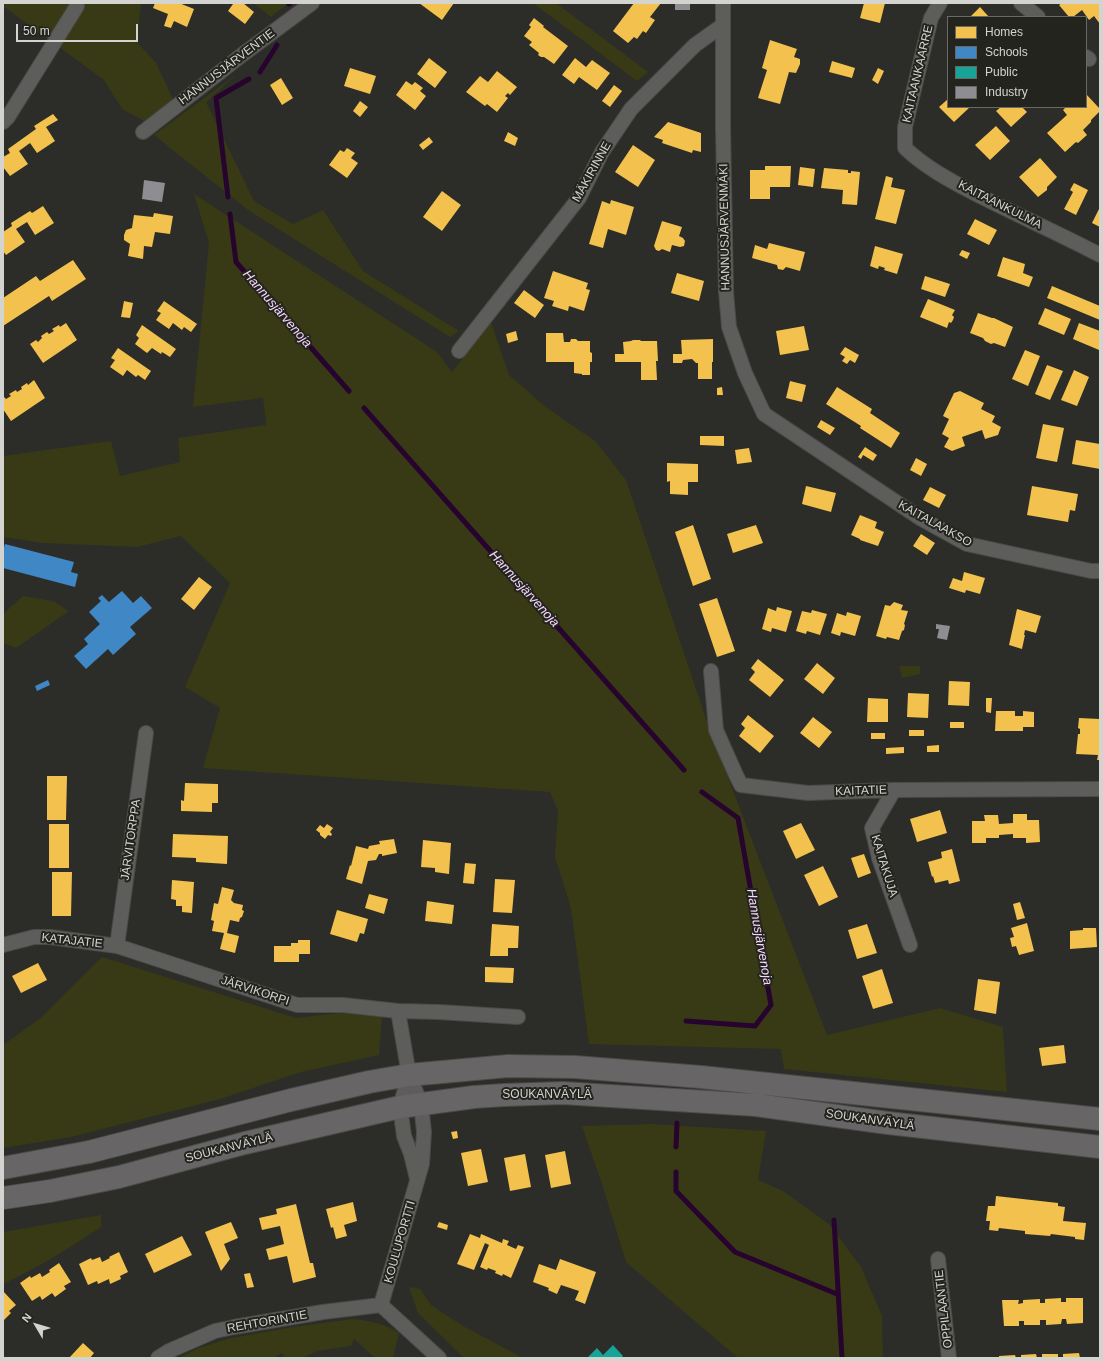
<!DOCTYPE html>
<html>
<head>
<meta charset="utf-8">
<style>
	body { margin:0 }
	#map { position:relative; width:1103px; height:1361px; overflow:hidden; background:#2c2d28; font-family:Arial,sans-serif }
	canvas { display:block }
	.frame { position:absolute; inset:0; border:4px solid #d3d4cf; pointer-events:none }
	.legend { position:absolute; left:947px; top:16px; width:140px; height:92px; box-sizing:border-box; background:#24241e; border:1px solid #6a6a65; margin:0; padding:5px 7px; list-style:none; font-size:12px; color:#d3d4cf }
	.legend li { display:flex; align-items:center; gap:8px; height:20px }
	.legend b { width:20px; border:1px solid #6a6a65 }
	.north { position:absolute; left:16px; top:1305px; width:40px; height:40px; -webkit-text-stroke:3px #24241e; paint-order:stroke; rotate:308deg; font-size:11px; font-weight:700; line-height:16px; text-align:center; color:#d3d4cf }
	.north::after { content:''; display:block; margin:auto; width:14px; height:18px; background:#d3d4cf; clip-path:polygon(50% 0,100% 100%,50% 72%,0 100%) }
	.scale { position:absolute; left:16px; top:24px; width:122px; height:18px; box-sizing:border-box; border:2px solid #d3d4cf; border-top:0; padding-left:5px; font-size:12px; line-height:14px; white-space:nowrap; color:#d3d4cf; -webkit-text-stroke:3px #24241e; paint-order:stroke }
</style>
</head>
<body>
<div id="map">
<canvas width="1103" height="1361"></canvas>
<div class="frame"></div>
<ul class="legend">
<li><b style="height:11px;background:#f2c14e"></b>Homes</li>
<li><b style="height:11px;background:#3f88c5"></b>Schools</li>
<li><b style="height:11px;background:#17a398"></b>Public</li>
<li><b style="height:11px;background:#8d8d92"></b>Industry</li>
</ul>
<div class="north">N</div>
<div class="scale">50 m</div>
</div>
<script>
const ctx = document.querySelector('canvas').getContext('2d');
ctx.lineJoin = 'round';
function fillPath(path, color) {
  ctx.fillStyle = color;
  ctx.fill(path, 'evenodd');
}
function trace(path, color, width, dash) {
  ctx.strokeStyle = color;
  ctx.lineWidth = width;
  ctx.lineCap = dash ? 'butt' : 'round';
  ctx.setLineDash(dash || []);
  ctx.stroke(path);
}
function label(font, color, halo, rows, align = 'center') {
  ctx.font = font + ' Arial,sans-serif';
  ctx.lineWidth = 4;
  ctx.setLineDash([]);
  ctx.textBaseline = 'middle';
  ctx.strokeStyle = halo;
  ctx.fillStyle = color;
  for (const [text, x, y, turn = 0] of rows) {
    ctx.save();
    ctx.translate(x, y);
    ctx.rotate((+turn || 0) * Math.PI / 180);
    ctx.textAlign = isNaN(turn) ? turn : align;
    if (halo) ctx.strokeText(text, 0, 0);
    ctx.fillText(text, 0, 0);
    ctx.restore();
  }
}
fillPath(new Path2D(`
	M3,3H141L137,42L156,63L174,101L148,123L122,109L104,80L3,6Z
	M253,3H288L271,17Z
	M533,3H556L648,72L637,81Z
	M237,74L206,102L254,201L293,224L323,210L363,271L459,331L450,337L248,210L154,135Z
	M194,194L437,352L452,372L491,322L509,375L547,408L595,441L626,480L710,731L827,1035L940,1008L1003,1027L1007,1092L784,1069L781,1049L589,1044L571,908L555,857L558,811L550,792L203,768L220,708L185,687L230,583L181,536L137,547L43,543L3,537V456L111,441L120,476L180,462L178,438L266,425L263,398L193,407L209,243Z
	M23,596L53,601L69,611L16,648L3,643V614Z
	M899,666H920V674L902,678Z
	M102,957L296,1018L348,1012L382,1017L379,1055L301,1072L220,1099L71,1137L3,1148V1045L42,1017Z
	M652,1124L766,1131L758,1180L783,1191L829,1224L861,1267L882,1316L883,1358H738L626,1262L603,1187L582,1126Z
	M101,1215V1227C69,1248 38,1268 3,1284V1232Z
	M409,1287L420,1289L431,1305L463,1326L523,1358H464L418,1313Z
	M353,1319C371,1321 385,1324 399,1333L393,1358H375L354,1339L351,1346L317,1351L302,1358H285L282,1353L273,1358H179L199,1348L227,1339L293,1327Z`), '#373a15');
fillPath(new Path2D(`
	M155,3H179L194,9L187,27L174,21L171,28L164,26L168,14L153,8Z
	M232,3H243L254,12L245,24L228,11L233,4Z
	M419,3H454L442,20Z
	M634,3H661L650,17L655,20L646,33L643,31L637,39L634,37L628,43L613,31Z
	M864,3H885L880,23L860,18Z
	M1062,3H1100V24L1094,16L1089,20L1082,10L1073,17H1069L1059,5Z
	M980,7L989,17H970Z
	M534,18L544,26L543,27L568,46L554,64L544,57H541L538,55L539,53L529,45L532,42L524,36L531,27L529,25Z
	M770,40L797,49L794,57L800,59V64L796,73L789,72L780,104L758,98L767,70L762,68Z
	M429,58L447,72L435,88L417,74Z
	M575,58L586,67L592,60L610,73L597,90L579,77L574,84L562,75Z
	M832,61L855,68L852,78L829,72Z
	M350,68L376,76L370,94L344,86Z
	M878,68L884,71L878,84L872,80Z
	M497,71L517,87L510,95L508,93L505,96L508,98L497,112L487,104L485,106L466,92L480,76L488,82Z
	M281,78L293,98L282,105L270,85Z
	M406,81L412,85L415,82L423,88L420,91L426,96L415,110L396,95Z
	M614,85L622,91L610,107L602,101Z
	M1086,94L1100,109V111L1091,120V122L1083,130L1087,135L1078,143L1076,142L1065,152L1047,133L1067,115L1063,110L1066,107H1086Z
	M948,99V107H970L954,122L939,107Z
	M360,101L368,107L360,117L353,111Z
	M1001,107H1022L1027,112L1011,127L996,111Z
	M53,114L58,120L46,127L55,141L37,153L30,143L19,151L28,164L10,176L3,167V157L10,153L8,149L36,129L34,126Z
	M668,122L701,133V152L693,150L692,153L662,143L663,140L654,137Z
	M996,126L1010,141L990,160L975,145Z
	M508,132L518,138L515,146L504,141Z
	M429,137L433,142L423,150L419,145Z
	M633,145L655,160L638,187L615,172Z
	M347,148L355,153L351,158L358,163L347,178L329,165L340,150L344,152Z
	M1040,158L1057,177L1047,187V190L1038,197L1019,177Z
	M765,166H791L790,187H770V199H750V170H765Z
	M800,167L815,169L813,187L798,185Z
	M824,168L848,170V173H851V171L860,172L857,205L842,204L843,190L821,188Z
	M886,176L893,178L891,187L905,190L896,224L875,219Z
	M1074,183L1088,190L1076,215L1064,209L1073,192L1070,190Z
	M442,191L461,205L442,231L423,217Z
	M611,200L634,207L626,235L608,229L603,248L589,244L602,201L610,204Z
	M43,206L54,223L35,235L27,222L16,229L25,242L6,255L3,251V232L12,226L11,223L30,211L32,213Z
	M1100,207V227L1092,223Z
	M154,213L173,216L170,234L155,232L152,247L144,246L143,259L128,256L130,244L124,240V235L126,230L132,228L134,215L153,217Z
	M975,219L997,230L989,245L967,234Z
	M662,221L682,227L679,236L683,238L685,241L684,246L680,247L672,245L670,252L662,249L659,251L656,250L654,246Z
	M769,243L805,252L800,271L786,267L783,270L778,269L777,265L752,258L755,245L767,249Z
	M875,246L903,254L897,274L884,270L885,268L879,266L878,269L870,266Z
	M962,250L970,253L967,259L959,255Z
	M1003,257L1025,264L1023,273L1033,277L1029,287L997,276Z
	M73,260L86,279L52,301L49,296L3,326V298L36,276L40,281Z
	M553,271L588,283L586,289L590,290L584,311L569,306L568,311L552,306L554,301L544,298Z
	M677,273L704,281L699,301L671,293Z
	M925,276L950,284L945,297L921,289Z
	M1052,286L1100,306V320L1047,298Z
	M524,290L544,305L535,318L514,303Z
	M928,299L955,310L952,315L954,317L953,320L951,323L949,322L947,328L920,317Z
	M124,301L133,303L130,318L121,317Z
	M164,301L197,324L191,332L184,327L182,330L173,323L169,329L156,320L161,313L157,311Z
	M1045,308L1071,319L1064,335L1038,324Z
	M978,313L992,318H994L1013,327L1005,347L994,343L991,344L985,341L983,338L970,333Z
	M66,323L77,340L43,363L30,344L36,340L38,342L42,338L41,336L47,332L49,334L54,331L52,329L59,325L60,327Z
	M1079,323L1100,331L1099,350L1073,339Z
	M142,325L176,349L170,357L162,352L161,354L152,348L147,353L135,344L139,338L136,335Z
	M804,326L809,350L780,355L776,331Z
	M516,331L518,340L508,343L506,334Z
	M546,333H563L564,342H570L571,339H576L578,341H590V352L592,353V362H590V375H582V374L574,373V362H546Z
	M713,339V362H712V379H698V363H696L692,359L683,360L682,363H673V354H682L681,340Z
	M633,340H640L641,341H657L658,361H656L657,380H641V362H615V354H624L623,342L631,341Z
	M845,347L859,355L855,363L850,360L847,364L842,361L845,357L840,354Z
	M118,348L151,371L145,380L138,375L136,377L127,370L123,376L110,367L115,360L111,358Z
	M1025,350L1040,356L1028,386L1012,379Z
	M1047,365L1063,371L1050,400L1035,394Z
	M1074,370L1089,377L1077,406L1061,400Z
	M34,380L45,398L11,421L3,409V398L4,397L6,399L11,396L9,394L16,390L17,392L22,389L21,387L27,383L28,385Z
	M790,381L806,385L802,402L786,398Z
	M722,387L723,395H717V388Z
	M837,387L872,409L870,413L900,433L891,448L860,428L861,426L826,404Z
	M960,391L984,403L981,409L995,416L992,422L1001,427L998,435L985,439L982,430L962,437L965,446L952,451L944,447L949,438L942,434L949,419L943,416L954,393Z
	M821,420L835,428L830,435L817,427Z
	M1043,424L1064,428L1057,462L1036,458Z
	M700,436H724V446L700,445Z
	M1076,440L1100,444V469L1072,464Z
	M865,447L877,455L873,461L863,455L861,459L858,457Z
	M749,448L752,462L737,464L735,450Z
	M916,458L927,464L921,476L910,470Z
	M667,463L698,464V482H688V495L670,494V481L667,482Z
	M806,486L836,493L831,512L802,504Z
	M1032,486L1078,494L1075,511L1070,510L1068,522L1027,515Z
	M930,487L946,495L939,508L923,500Z
	M860,515L877,522L875,528L884,532L878,546L860,540V539L851,535Z
	M693,525L711,579L693,586L675,532Z
	M756,525L763,543L733,553L727,534Z
	M921,534L935,543L927,555L913,546Z
	M964,572L985,578L980,594L966,590L965,593L949,588L953,578L962,581Z
	M199,577L212,587L194,610L181,599Z
	M717,598L735,651L717,657L699,604Z
	M894,602L903,605L901,610L908,611L904,624L905,625L904,630L902,631L899,640L887,637L886,639L876,636L885,605L890,606Z
	M777,607L792,611L786,632L772,628L771,632L762,629L768,608L776,611Z
	M1017,609L1041,616L1036,633L1025,630L1024,635H1025L1022,649L1009,645Z
	M812,610L827,614L820,635L807,631L806,634L796,631L802,611L811,613Z
	M847,612L861,616L855,636L841,632L840,636L831,633L837,613L846,616Z
	M758,659L784,680L770,697L749,680L755,672L751,668Z
	M817,663L835,678L823,694L804,679Z
	M949,681L970,682L969,706L948,705Z
	M908,693L929,694L928,718L907,717Z
	M868,698L888,699V722H867Z
	M986,698H992L991,713L986,712Z
	M996,711H1015V716H1023V711L1034,712V727H1023V731H995Z
	M748,715L774,736L760,753L739,736L745,728L741,724Z
	M813,717L832,732L819,748L800,733Z
	M1079,718L1100,719L1099,737H1100V760H1097L1098,755L1076,754L1078,734H1080V729L1078,728Z
	M950,722H964V728H950Z
	M909,730H924V736H909Z
	M871,733H885V739H871Z
	M939,745V752H927V746Z
	M904,747V753L886,754V748Z
	M47,776H67L66,820H47Z
	M185,783L218,784V803H212V812L181,811V800L184,801Z
	M940,810L947,833L917,842L910,819Z
	M1013,814H1027V820H1039L1040,842L1026,843V838H1013V834L999,835V838H986V843H972V821H985L984,815H998L999,824L1013,823Z
	M801,823L815,850L796,859L783,831Z
	M49,824H69V868H49Z
	M327,824L333,828L330,832L332,834L331,836L328,835L325,839L320,835V833L316,830L320,825L324,828Z
	M173,834L228,836L227,864L196,862V858L172,857Z
	M394,839L397,853L382,856V854H379L376,860L368,861L362,884L346,879L350,865L351,866L356,846L368,849L369,846L380,844L379,841Z
	M423,840L451,843L449,874L435,872V868L421,867Z
	M952,849L960,881L949,884L948,880L935,883L933,876L932,877L928,862L942,858L941,852Z
	M864,854L871,873L858,878L851,858Z
	M465,863L476,864L474,884L463,883Z
	M823,866L838,897L819,906L804,875Z
	M52,872H72L71,916H52Z
	M495,879L515,880L512,913L493,912Z
	M172,880L194,882L192,913L182,912V906H176V900L171,899Z
	M222,887L234,890L231,900L234,903L243,905L242,910L244,911L242,917L240,918L239,922L230,920L227,933L239,936L235,953L220,949L224,933L212,931L214,921L211,920L214,903L218,904Z
	M369,894L388,899L384,914L365,908Z
	M427,901L454,905L452,924L425,921Z
	M1020,902L1025,918L1017,920L1013,904Z
	M337,910L368,919L364,934L360,933L357,942L330,934Z
	M1027,923L1034,951L1019,955L1016,946L1012,947L1010,938L1014,937L1011,928Z
	M492,924L519,926L518,948H508V956H490Z
	M867,924L877,953L857,959L848,930Z
	M1083,928H1096L1097,947L1070,949V931L1083,930Z
	M298,940H310V954H299V962H274V946H291V943H298Z
	M38,963L47,980L21,993L12,976Z
	M485,967L514,968L513,983L485,982Z
	M882,969L893,1003L873,1009L862,976Z
	M978,979L1000,982L996,1014L974,1010Z
	M1064,1045L1066,1063L1042,1066L1039,1048Z
	M457,1131L458,1138L453,1139L451,1132Z
	M481,1149L488,1182L468,1186L461,1153Z
	M565,1151L571,1184L551,1188L545,1155Z
	M525,1154L531,1187L510,1191L504,1158Z
	M996,1196L1058,1203V1206L1065,1207L1063,1221L1086,1223L1084,1240L1075,1239V1237L1051,1234L1050,1236L1025,1234V1231L999,1228L998,1231L989,1230L990,1221H986L988,1206H995Z
	M353,1202L357,1221L344,1225L347,1236L336,1239L333,1227L331,1228L326,1209Z
	M296,1204L310,1263H313L316,1277L293,1283L287,1256L269,1260L266,1249L284,1244L280,1226L262,1230L259,1218L277,1214L276,1209Z
	M231,1222L238,1238L224,1244L230,1259L221,1271L205,1232Z
	M439,1222L448,1225L447,1230L437,1227Z
	M470,1234L480,1238L481,1234L502,1243L503,1239L509,1241L507,1245L516,1249L518,1245L524,1247L511,1278L503,1274L502,1276L495,1273L496,1271L488,1268L487,1270L480,1267L489,1245L485,1243L474,1270L457,1264Z
	M182,1236L192,1255L154,1273L145,1254Z
	M119,1252L128,1272L120,1276L121,1279L110,1284L109,1279L98,1284L97,1281L88,1285L79,1264L91,1258L92,1260L100,1257L102,1262L110,1258L109,1257Z
	M560,1259L596,1272L585,1304L575,1300L579,1291L561,1285L557,1294L548,1290L549,1288L533,1282L539,1264L556,1270Z
	M59,1263L71,1282L64,1286L66,1289L55,1297L52,1293L42,1300L40,1296L32,1301L20,1283L30,1276L31,1278L40,1273L42,1277L50,1272L49,1270Z
	M250,1273L254,1287L247,1288L244,1274Z
	M3,1291L16,1305L9,1311L11,1313L3,1321Z
	M1061,1298V1302H1066V1298H1083V1323L1067,1324L1066,1319H1062L1061,1324L1046,1325V1320H1040V1325H1024V1321H1019V1326H1004L1002,1300H1019L1018,1304L1023,1303V1300L1040,1299V1303H1045V1299Z
	M83,1343L94,1353L90,1358H69Z
	M1079,1353L1080,1358H1063V1354Z
	M1036,1354L1037,1358H1021V1355Z
	M1042,1354H1058V1358H1042Z
	M1015,1355L1016,1358H999V1356Z`), '#f2c14e');
fillPath(new Path2D(`
	M5,544L74,562L71,572L78,574L75,587L3,568V551Z
	M122,591L133,603L141,596L152,608L130,627L136,634L113,655L108,649L86,669L74,656L88,644L84,639L100,624L89,612L101,601L98,598L102,595L109,602Z
	M48,680L50,685L37,691L35,686Z`), '#3f88c5');
fillPath(new Path2D(`
	M613,1345L623,1356L621,1358H587L597,1348L603,1355Z`), '#17a398');
fillPath(new Path2D(`
	M675,3H690V10H675Z
	M144,180L165,183L162,202L142,199Z
	M936,624L950,626L947,640L937,638L939,629H936Z`), '#8d8d92');
trace(new Path2D(`
	M289,4L290,3
	M260,72L277,45
	M228,197L216,98L249,79
	M230,214L236,262L349,391
	M364,408L684,770
	M686,1021L755,1026L771,1005L738,818L702,792
	M676,1147L677,1123
	M676,1172V1191L735,1252L837,1294
	M834,1220L842,1358`), '#27042d', 5);
const street = new Path2D(`
	M723,3V128L726,291L729,327L745,373L764,414L920,518L967,544L1091,571H1100
	M940,3L931,18L905,127V148C925,167 949,180 974,193C1015,214 1058,233 1100,255
	M1021,3L1038,17
	M1086,57L1089,59
	M3,122L8,117L77,6
	M143,132L242,55L312,3
	M459,351L579,198L602,152L631,109L695,45L723,25
	M711,671L716,730L736,775L741,785L808,793L894,790L1100,789
	M894,790L872,828L879,858L910,945
	M3,945L34,937H50L117,946L297,1005H343L398,1011L409,1075L421,1104L424,1132L422,1164L381,1305
	M117,946L146,733
	M398,1011L439,1012L518,1017
	M409,1075L400,1107L404,1136L411,1154L417,1179
	M938,1259L949,1358
	M381,1305L439,1358
	M158,1358L169,1351L215,1331L234,1327L323,1312L381,1305`);
const primary = new Path2D(`
	M3,1168L89,1152L291,1100L369,1082L409,1075L508,1066L575,1067L701,1077L1100,1119
	M3,1198L50,1191L119,1177L245,1143L400,1107L474,1097L504,1095L563,1093L756,1105L888,1123L1100,1147`);
trace(street, '#4a4a47', 16);
trace(primary, '#4a4a47', 24);
trace(street, '#5d5d5b', 14);
trace(primary, '#686567', 22);
label('12px', '#d3d4cf', '#24241e', [
	["HANNUSJÄRVENTIE",227,67,-37],
	["KAITAANKAARRE",918,74,-77],
	["MÄKIRINNE",592,172,-61],
	["KAITAANKULMA",1000,205,27],
	["HANNUSJÄRVENMÄKI",725,227,-91],
	["KAITALAAKSO",935,524,29],
	["KAITATIE",861,791,-2],
	["JÄRVITORPPA",131,840,-82],
	["KAITAKUJA",884,866,73],
	["KATAJATIE",72,941,6],
	["JÄRVIKORPI",255,991,18],
	["SOUKANVÄYLÄ",547,1095],
	["SOUKANVÄYLÄ",870,1120,8],
	["SOUKANVÄYLÄ",229,1148,-14],
	["KOULUPORTTI",400,1242,-74],
	["OPPILAANTIE",944,1309,-97],
	["REHTORINTIE",267,1322,-10]
]);
label('italic 13px', '#f8d7fe', '#24241e', [
	["Hannusjärvenoja",277,309,49],
	["Hannusjärvenoja",524,589,48],
	["Hannusjärvenoja",759,937,80]
]);
</script>
</body>
</html>
